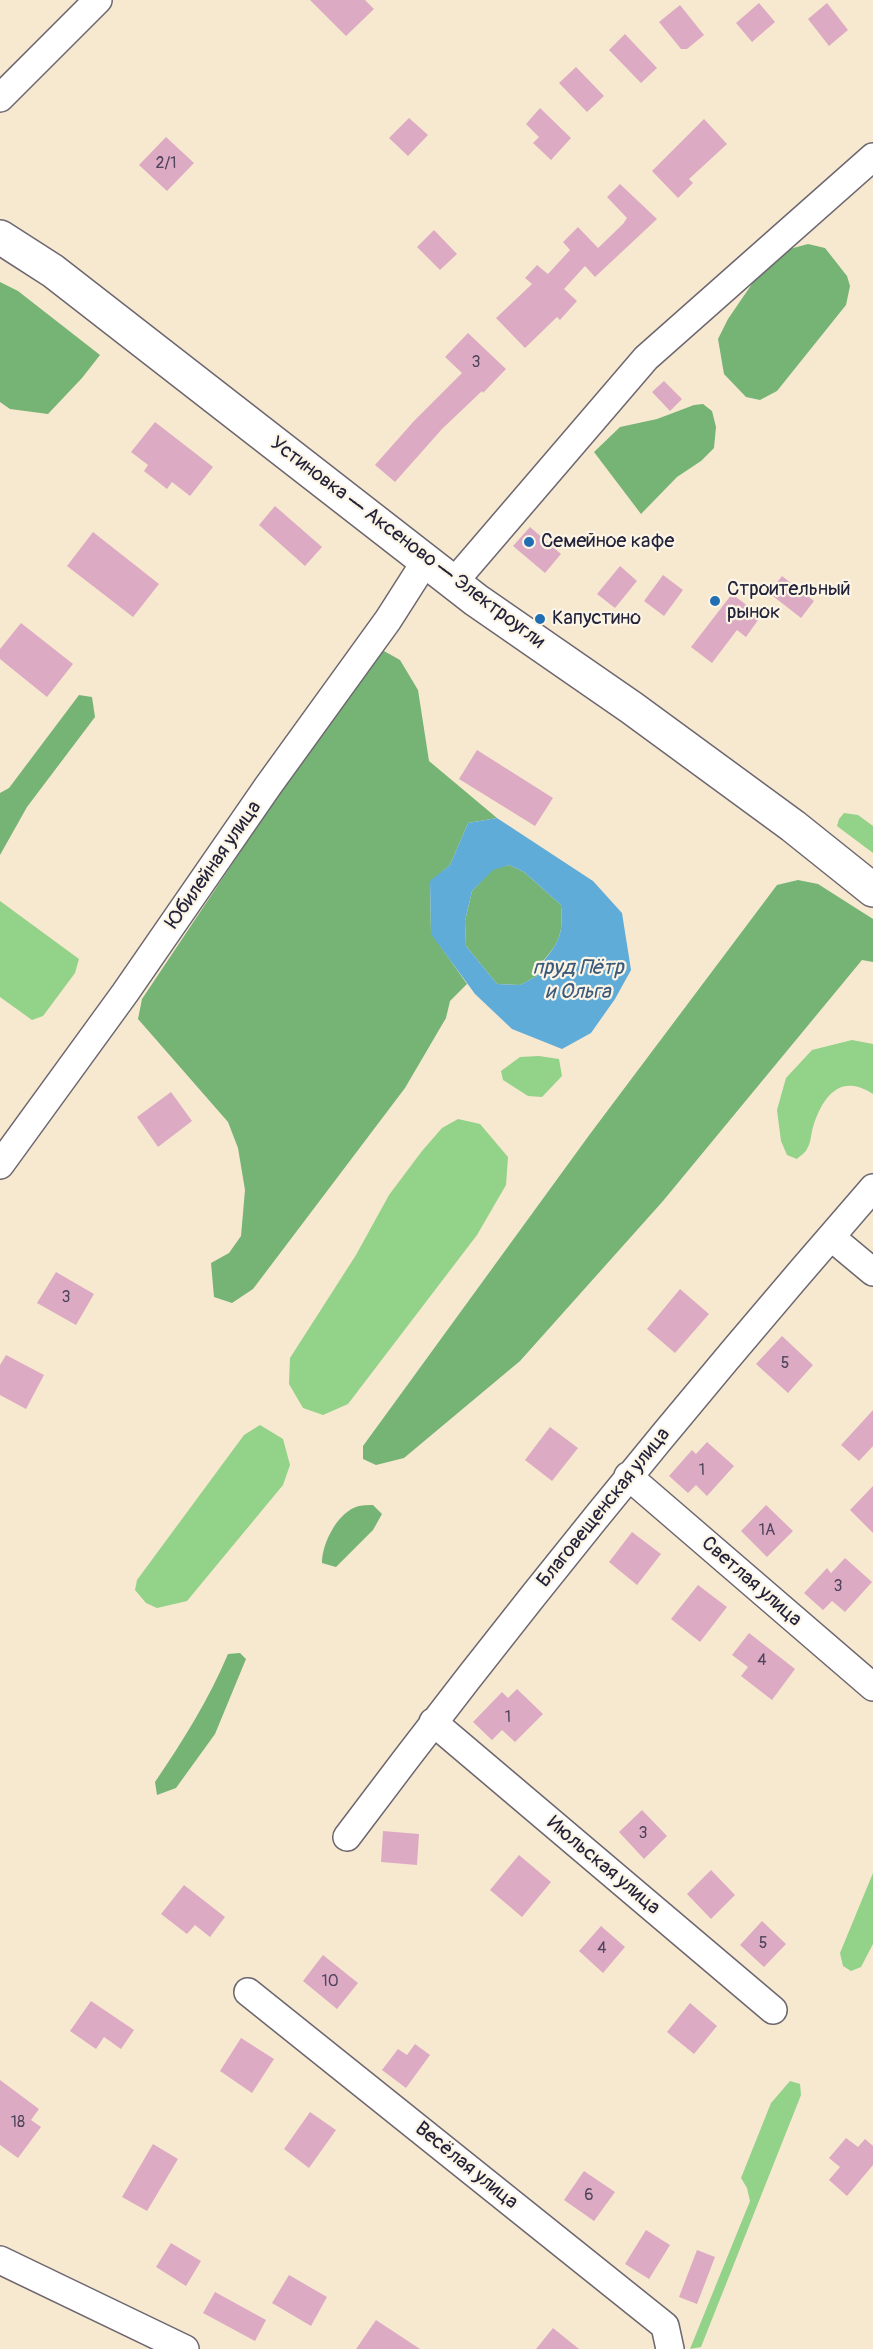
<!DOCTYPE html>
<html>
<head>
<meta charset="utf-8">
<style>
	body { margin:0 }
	canvas { display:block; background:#f7e8d0 }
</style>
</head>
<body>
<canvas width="873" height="2349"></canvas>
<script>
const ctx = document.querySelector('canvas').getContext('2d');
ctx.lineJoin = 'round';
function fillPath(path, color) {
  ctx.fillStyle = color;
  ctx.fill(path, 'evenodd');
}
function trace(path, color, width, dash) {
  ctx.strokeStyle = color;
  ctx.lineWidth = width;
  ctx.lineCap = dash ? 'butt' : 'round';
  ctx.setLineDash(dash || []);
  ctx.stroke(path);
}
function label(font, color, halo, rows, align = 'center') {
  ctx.font = font + ' Pangolin,sans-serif';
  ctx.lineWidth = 4.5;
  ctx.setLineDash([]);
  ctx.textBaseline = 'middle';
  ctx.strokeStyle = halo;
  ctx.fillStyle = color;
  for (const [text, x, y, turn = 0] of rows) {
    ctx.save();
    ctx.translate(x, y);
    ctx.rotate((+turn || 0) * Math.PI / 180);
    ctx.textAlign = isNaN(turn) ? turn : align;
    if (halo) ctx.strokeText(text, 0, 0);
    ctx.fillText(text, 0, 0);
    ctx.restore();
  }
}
fillPath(new Path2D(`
	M844,813L858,815L873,826V853L837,826L839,819Z
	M0,901L79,959L75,973L43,1016L32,1020L0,997Z
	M852,1040L873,1044V1094C841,1073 823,1095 813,1127C811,1133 811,1143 807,1149C805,1153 800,1156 797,1159L787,1155L781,1141L777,1110L786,1078L812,1050Z
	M539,1056L559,1059L562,1076L542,1097L528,1096L503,1080L501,1071L520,1057Z
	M458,1119L480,1124L508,1157L506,1185L477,1235L348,1404L323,1415L303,1408L289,1384L290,1358L356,1255L389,1195L422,1151L442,1128Z
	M260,1425L283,1439L290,1465L283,1485L187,1601L157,1608L146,1603L135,1590L137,1580L244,1435Z
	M873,1873V1944L861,1967L851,1971L843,1966L840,1953Z
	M790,2081L800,2084L801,2095L701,2347L690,2349L750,2201L747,2188L741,2178L771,2103Z`), '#92d289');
fillPath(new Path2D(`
	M808,244L825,248L847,276L850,286L846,305L777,391L760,400L746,397L724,374L718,339L728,319L756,278L786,250Z
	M0,282L18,291L100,355L82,378L48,414L10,409L0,402Z
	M703,404L712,411L716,427L714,448L701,461L677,477L641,514L594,452L620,427L657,419L694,405Z
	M384,651L400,660L418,690L429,761L497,818L468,823L450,865L430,882L431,933L467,984L450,1001L446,1018L405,1088L253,1289L232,1303L214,1297L211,1263L229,1253L241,1236L245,1190L238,1148L228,1122L138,1019L142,999L371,656Z
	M79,695L92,697L95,717L27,807L0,855V793L9,788Z
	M509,865L524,872L561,905C562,920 563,934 554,947C545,960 542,959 537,976L520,985L497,984L466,946L465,921L472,891L493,869Z
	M798,880L818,884L873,919V962L862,960L663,1201L520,1361L404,1458L376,1465L363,1459V1446L590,1134L777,885Z
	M373,1505L382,1514L373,1530L336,1567L322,1563C322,1543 338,1511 359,1506C363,1505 369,1505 373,1505Z
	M240,1653L246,1659L215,1734L176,1788L157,1795L155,1782C183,1741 209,1699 228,1654Z`), '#75b475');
fillPath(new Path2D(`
	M497,818L593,881L622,913L631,970L615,999L591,1033L562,1049L512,1029L475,994L431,934L430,881L450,865L468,823ZM509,865L524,872L561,905C562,920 563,934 554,947C546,960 542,959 537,976L520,985L497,984L466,946L465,921L472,891L493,870Z`), '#60acd9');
fillPath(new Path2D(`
	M310,0H365L374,9L346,36Z
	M759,3L775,22L752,42L736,23Z
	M827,3L848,30L829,46L808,19Z
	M680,5L704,35L687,49H681L659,22Z
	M625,34L657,68L641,83L609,50Z
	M576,67L604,96L587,112L559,83Z
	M540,108L571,138L551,160L533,143L539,137L526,124Z
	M409,118L428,135L408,156L389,138Z
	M704,119L727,144L689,179L693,183L678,198L652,171Z
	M166,137L194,163L167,191L139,165Z
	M620,184L657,219L595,277L585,266L564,289L577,301L560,320L557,317L525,348L496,318L532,284L525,278L537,265L548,274L570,250L563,242L578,227L598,248L623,224L627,218L607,197Z
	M434,230L457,254L440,270L417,247Z
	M468,333L506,369L483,393L482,391L442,429L395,482L375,465L414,421L462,373L445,357Z
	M664,381L682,399L670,411L652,392Z
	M155,422L213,467L190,496L172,482L167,489L144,471L148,465L131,452Z
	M275,506L322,547L305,566L259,525Z
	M530,527L561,554L545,573L513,546Z
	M93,532L159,584L133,617L67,566Z
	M620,566L637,581L615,608L597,594Z
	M663,575L683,590L664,616L644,601Z
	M782,576L814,601L801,618L769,593Z
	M732,594L761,616L746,637L737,630L712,663L691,647Z
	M21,623L73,664L47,697L0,659V649Z
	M477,750L553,798L535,826L459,779Z
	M171,1092L192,1121L158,1147L137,1117Z
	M56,1272L94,1294L76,1325L37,1303Z
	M680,1289L709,1314L675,1353L647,1329Z
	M782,1336L813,1365L788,1393L756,1364Z
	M6,1355L44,1375L26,1409L0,1395V1365Z
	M873,1410V1446L859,1461L841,1445Z
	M550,1427L578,1448L552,1481L525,1460Z
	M707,1442L734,1466L707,1496L696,1485L688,1493L669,1476L692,1450L696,1454Z
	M873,1486V1533L850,1510Z
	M766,1505L793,1531L767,1557L741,1531Z
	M632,1532L661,1554L637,1585L609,1562Z
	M845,1558L872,1582L845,1612L832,1601L823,1610L804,1593L827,1568L831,1573Z
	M698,1585L727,1607L700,1642L671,1619Z
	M749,1633L795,1669L772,1700L741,1676L748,1667L732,1655Z
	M517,1689L543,1714L515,1742L502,1730L492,1740L473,1722L502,1692L508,1698Z
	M642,1810L667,1836L644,1859L619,1832Z
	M383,1831L419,1834L417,1865L381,1862Z
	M519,1855L551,1882L522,1917L490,1890Z
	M711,1870L735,1895L711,1919L687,1894Z
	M184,1885L225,1917L210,1937L195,1925L187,1934L161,1914Z
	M762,1921L786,1944L764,1967L740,1945Z
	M601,1926L625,1947L603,1973L579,1951Z
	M323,1955L358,1983L337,2009L303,1981Z
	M91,2001L134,2030L121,2049L104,2037L96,2049L70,2031Z
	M690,2003L717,2026L694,2054L667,2032Z
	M241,2038L274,2059L252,2093L220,2071Z
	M415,2044L430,2055L406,2088L382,2070L398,2049L407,2055Z
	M0,2080L39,2109L31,2120L41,2127L18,2158L0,2145Z
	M310,2112L336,2130L309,2168L284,2149Z
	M846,2138L858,2147L865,2139L873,2146V2165L847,2196L829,2180L840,2167L829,2158Z
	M153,2144L178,2159L147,2211L122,2197Z
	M584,2171L615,2192L594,2221L564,2200Z
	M646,2230L670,2245L649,2279L625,2264Z
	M171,2243L201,2261L186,2286L156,2267Z
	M697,2250L715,2257L697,2304L679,2297Z
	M289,2275L327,2297L311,2326L272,2303Z
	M215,2292L266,2320L255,2341L203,2313Z
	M376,2320L420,2349H356Z
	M553,2328L579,2349H536Z`), '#dcabc3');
const minor = new Path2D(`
	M0,98L98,0
	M454,582L646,358L873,157
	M0,1165L125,993L268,786L388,620L425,562
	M831,1237L873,1272
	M628,1476L873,1687
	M433,1722L773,2010
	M347,1837C514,1614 690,1398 873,1188
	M248,1992L665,2326L670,2349
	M0,2260L185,2349`);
const major = new Path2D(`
	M0,237L53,271L476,600L632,708L793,826L873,890`);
trace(minor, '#6d676f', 30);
trace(major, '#6d676f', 36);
trace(minor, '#fff', 27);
trace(major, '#fff', 33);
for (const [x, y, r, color] of [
	[529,542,6,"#1f6fb2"],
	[715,601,6,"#1f6fb2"],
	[540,619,6,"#1f6fb2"]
]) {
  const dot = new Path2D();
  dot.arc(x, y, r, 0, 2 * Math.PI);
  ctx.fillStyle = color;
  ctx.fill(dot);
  trace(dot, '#fcf5e5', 2);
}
label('16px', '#50445d', null, [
	["2/1",166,164],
	["3",476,363],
	["3",66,1298],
	["5",785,1364],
	["1",702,1471],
	["1А",767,1531],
	["3",838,1587],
	["4",762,1661],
	["1",508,1718],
	["3",643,1834],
	["5",763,1944],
	["4",602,1949],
	["10",330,1982],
	["18",18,2123],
	["6",589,2196]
]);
label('20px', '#22223b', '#fcf5e5', [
	["Семейное кафе",541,542],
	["Строительный",727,590],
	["рынок",727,613],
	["Капустино",552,619]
], 'left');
label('20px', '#22223b', '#fcf5e5', [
	["Устиновка — Аксеново — Электроугли",407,543,37],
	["Юбилейная улица",214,865,-55],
	["Благовещенская улица",604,1508,-51],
	["Светлая улица",751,1582,41],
	["Июльская улица",603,1866,40],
	["Весёлая улица",466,2166,39]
]);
label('italic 21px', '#3b597a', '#fcf5e5', [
	["пруд Пётр",578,969],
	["и Ольга",578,993]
]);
</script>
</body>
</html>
